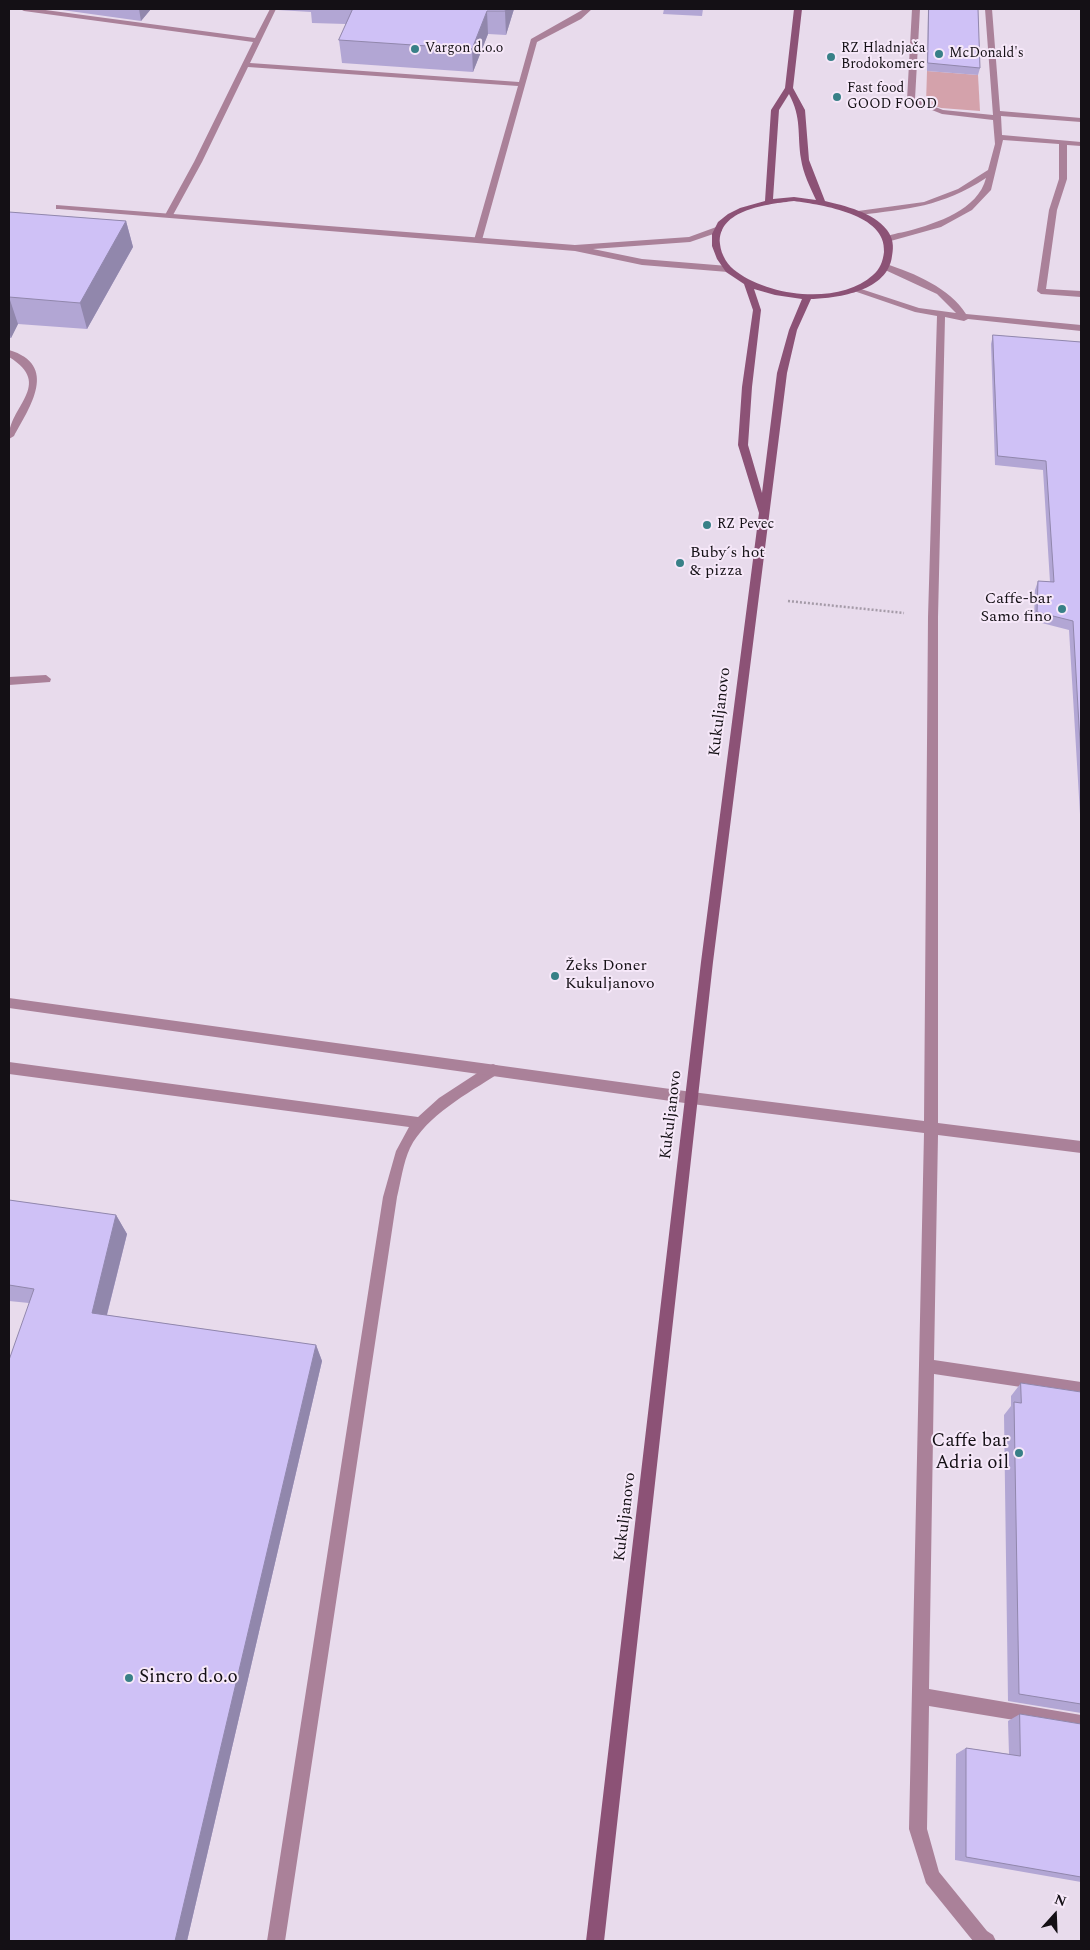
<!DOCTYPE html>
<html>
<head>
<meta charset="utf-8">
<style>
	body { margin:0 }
	#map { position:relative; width:1090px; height:1950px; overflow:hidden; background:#e8dbec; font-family:Spectral,serif }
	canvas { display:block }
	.frame { position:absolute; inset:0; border:10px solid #141015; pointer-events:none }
	.north { position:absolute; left:1030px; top:1890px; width:50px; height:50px; -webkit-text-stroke:4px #f6e8f9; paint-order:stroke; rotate:20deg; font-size:14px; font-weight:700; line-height:20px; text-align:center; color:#141015 }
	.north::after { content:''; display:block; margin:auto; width:18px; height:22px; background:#141015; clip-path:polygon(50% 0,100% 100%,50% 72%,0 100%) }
</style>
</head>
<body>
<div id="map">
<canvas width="1090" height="1950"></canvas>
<div class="frame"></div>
<div class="north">N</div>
</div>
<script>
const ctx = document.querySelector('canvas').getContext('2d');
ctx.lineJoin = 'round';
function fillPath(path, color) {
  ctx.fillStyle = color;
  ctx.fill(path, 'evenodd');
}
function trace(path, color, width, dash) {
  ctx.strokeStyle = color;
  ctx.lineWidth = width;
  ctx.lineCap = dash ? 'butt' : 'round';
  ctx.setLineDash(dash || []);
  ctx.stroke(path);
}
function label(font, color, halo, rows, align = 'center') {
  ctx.font = font + ' Spectral,serif';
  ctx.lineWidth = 4;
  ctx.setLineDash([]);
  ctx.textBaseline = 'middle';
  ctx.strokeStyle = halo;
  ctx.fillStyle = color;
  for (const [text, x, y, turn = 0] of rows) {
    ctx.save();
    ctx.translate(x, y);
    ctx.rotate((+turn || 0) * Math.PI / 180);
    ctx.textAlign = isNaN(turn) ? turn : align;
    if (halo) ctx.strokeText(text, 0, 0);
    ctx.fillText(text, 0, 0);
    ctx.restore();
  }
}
fillPath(new Path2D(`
	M927,71L978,75L980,111L941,108L926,103Z`), '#d4a2ab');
trace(new Path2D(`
	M788,601L904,613`), '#a59ba8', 2.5, [2, 2]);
fillPath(new Path2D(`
	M20,9H38L255,38L270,9H276L250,63L519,82L531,39L584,9H592L581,19L537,42L482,240L478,243L474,240L518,86L248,67L202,162L173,215L169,217L165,215L194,162L253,42L24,11Z
	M912,9H920L915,99L943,110L993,115L985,9H992L1000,111L1081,118V122L1001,116L1002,135L1081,142V146L1067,145V179L1057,210L1046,289L1081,291V297L1041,294L1037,291L1049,210L1059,179V144L1003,140L991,190L972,210L941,227L887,242L883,239C889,234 900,233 908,231C937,223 978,210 986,178C941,207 909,209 858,215L854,213L858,211L924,202L958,189L988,170L995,144L993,120L942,114L907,100Z
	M886,264C914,273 950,288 966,314L1081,325V331L968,319L964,321L945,317L938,617V1123L1081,1141V1153L938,1135L934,1360L1081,1382V1396L934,1374L929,1689L1081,1715V1731L929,1706L927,1829L939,1872L987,1931L993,1935L996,1941H973L926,1883L909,1829L924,1133L692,1104L687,1102L685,1098L687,1094L692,1092L924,1121L928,617L937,316L915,312L851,290L855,287L919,308L956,313L937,294L883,269L882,267Z
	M9,350C59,365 30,407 14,436L9,439C7,407 55,385 9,357Z
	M46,675L51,679L50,682L9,685V677Z
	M9,1062L418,1117L439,1098L488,1066L493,1064L498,1066L500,1070L498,1074C468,1093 426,1116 410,1148C403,1163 401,1181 397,1197L285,1941H267L383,1197L396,1151L409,1127L9,1074Z`), '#aa8199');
fillPath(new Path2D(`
	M56,205L575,245L689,237L719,226L722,227V231L690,242L593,249L642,259L728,266L732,269L728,272L642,265L575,251L59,209H56Z
	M9,998L692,1092L697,1094L699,1098L697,1102L692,1104L9,1008Z`), '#aa8199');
fillPath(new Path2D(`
	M794,9H802L793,88L805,110L809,160L825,201C845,206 873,212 887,230C893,238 894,246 892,256C888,291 839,298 811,299L797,330L787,373L713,962L604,1941H586L701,962L759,513L738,445L742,387L753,310L744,284L726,272L717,259L712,246V234L718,222L728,214L740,208L765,201L771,110L785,88ZM789,94C802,118 797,134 801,159C803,173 810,187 816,200L794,197L773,199L779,110ZM794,201C822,205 887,214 884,252C883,261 880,269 873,275C840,305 771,297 737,272C728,266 721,255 720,244C717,209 769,204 794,201ZM754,289L775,295L802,299L789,330L777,373L762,493L748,445L752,387L761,310Z`), '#8c5276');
fillPath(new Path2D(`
	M55,9H151L141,21Z
	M277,9H514L506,35L488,34L473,72L342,63L339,40L346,24L312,23L311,12L278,10Z
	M664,9H703L702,16L663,14Z
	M928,9H978L980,68L978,75L927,71Z
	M9,212L126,221L133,247L87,329L18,324L11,338H9Z
	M993,335L1081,342V831L1069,630L1034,621L1035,590L1038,581L1050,582L1043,470L995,465L991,344Z
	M9,1200L116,1215L127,1234L107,1315L316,1345L322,1361L187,1941H9L29,1303L9,1301Z
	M1021,1383L1081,1392V1713L1008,1701L1004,1415L1011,1406V1396Z
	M1020,1714L1081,1724V1882L955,1860L956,1754L966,1748L1009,1754L1008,1721Z`), '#b2a6d4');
fillPath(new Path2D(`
	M139,9H151L141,21Z
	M506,9H514L506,35L505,11Z
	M487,11L488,34L473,72L472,49Z
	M126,221L133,247L87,329L80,303Z
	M9,297L18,324L11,338L9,332Z
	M116,1215L127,1234L103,1330L92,1313Z
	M316,1345L322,1361L187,1941H175Z`), '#9187ac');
const building = new Path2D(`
	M353,9H506L505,11H487L472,49L339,40Z
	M929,9H978L980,68L928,63Z
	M9,212L126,221L80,303L9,297V298Z
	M993,335L1081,342V760L1073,621L1037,612L1038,581L1054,582L1046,461L998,456Z
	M9,1200L116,1215L92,1313L316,1345L175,1941H9V1360L34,1289L9,1285Z
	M1021,1383L1081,1392V1704L1019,1694L1014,1402L1021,1403Z
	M1020,1714L1081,1724V1877L966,1857V1748L1020,1756Z`);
fillPath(building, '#cfc1f6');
trace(building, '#9187ac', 1);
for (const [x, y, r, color] of [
	[415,49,5,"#388087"],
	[939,54,5,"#388087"],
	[831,57,5,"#388087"],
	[837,97,5,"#388087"],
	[707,525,5,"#388087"],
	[680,563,5,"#388087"],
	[1062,609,5,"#388087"],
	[555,976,5,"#388087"],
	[1019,1453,5,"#388087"],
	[129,1678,5,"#388087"]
]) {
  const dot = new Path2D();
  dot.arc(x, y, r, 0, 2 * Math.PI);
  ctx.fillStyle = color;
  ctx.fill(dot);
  trace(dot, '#f6e8f9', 2);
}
label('14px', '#141015', '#f6e8f9', [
	["Vargon d.o.o",425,49],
	["RZ Hladnjača",841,49],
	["Brodokomerc",841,65],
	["McDonald's",949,54],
	["Fast food",847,89],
	["GOOD FOOD",847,105],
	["RZ Pevec",717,525]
], 'left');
label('16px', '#141015', '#f6e8f9', [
	["Buby´s hot",690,554],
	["& pizza",690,572],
	["Caffe-bar",1052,600,"right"],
	["Samo fino",1052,618,"right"],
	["Žeks Doner",565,967],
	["Kukuljanovo",565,985]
], 'left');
label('16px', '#141015', '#f6e8f9', [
	["Kukuljanovo",721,712,-83],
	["Kukuljanovo",672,1115,-83],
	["Kukuljanovo",626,1517,-83]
]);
label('19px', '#141015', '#f6e8f9', [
	["Caffe bar",1009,1442],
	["Adria oil",1009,1464],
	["Sincro d.o.o",139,1678,"left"]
], 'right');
</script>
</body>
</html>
